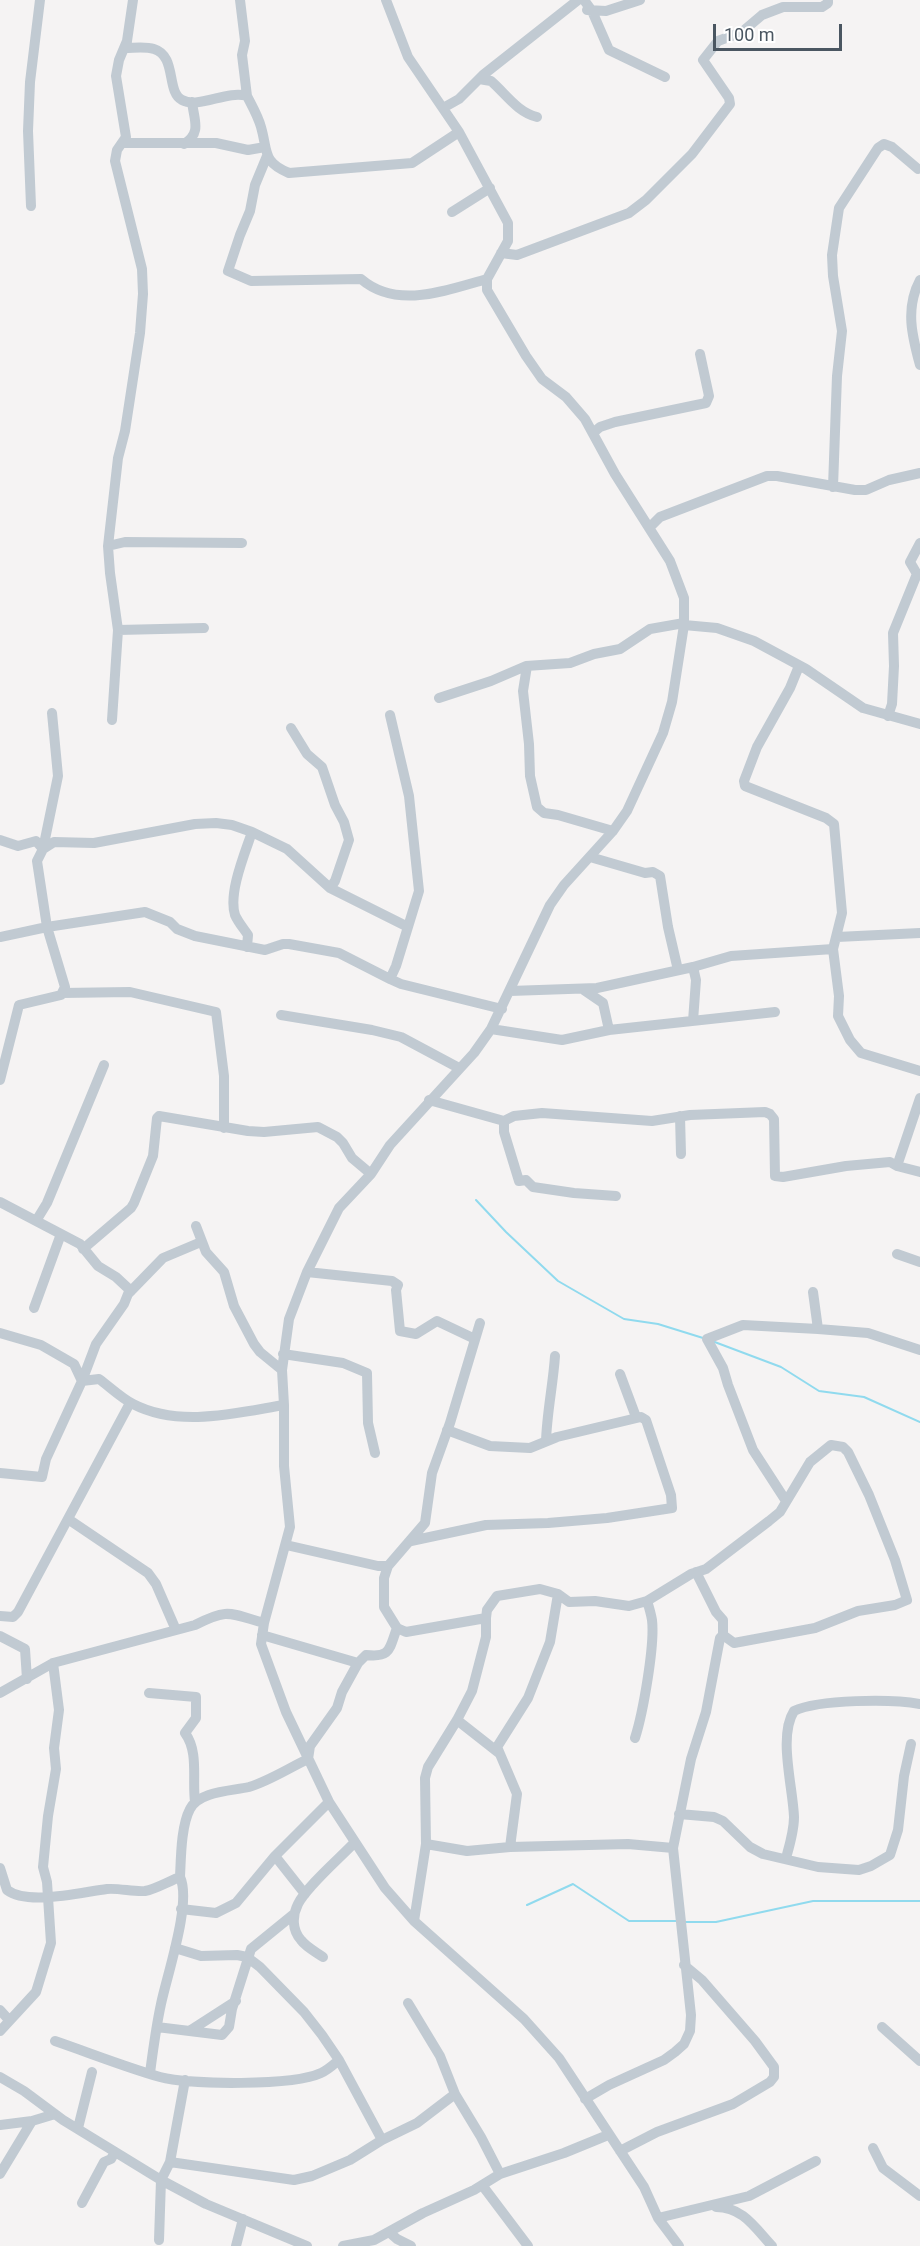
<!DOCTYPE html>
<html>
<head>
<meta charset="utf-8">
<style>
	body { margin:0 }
	#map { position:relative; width:920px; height:2246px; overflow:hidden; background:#f5f3f3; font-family:Roboto,sans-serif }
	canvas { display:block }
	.scale { position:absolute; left:713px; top:24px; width:129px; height:27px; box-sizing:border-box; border:3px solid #4a5661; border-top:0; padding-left:8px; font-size:18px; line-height:21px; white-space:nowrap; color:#4a5661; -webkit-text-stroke:4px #fff; paint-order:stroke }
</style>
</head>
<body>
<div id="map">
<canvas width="920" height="2246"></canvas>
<div class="scale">100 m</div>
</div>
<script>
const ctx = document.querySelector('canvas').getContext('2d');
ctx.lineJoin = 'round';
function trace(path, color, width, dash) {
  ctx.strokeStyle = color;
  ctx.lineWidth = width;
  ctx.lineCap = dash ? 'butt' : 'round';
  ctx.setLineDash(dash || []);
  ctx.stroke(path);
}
trace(new Path2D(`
	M476,1200L506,1232L558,1281L624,1319L658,1324L703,1338
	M712,1341L781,1367L819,1391L864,1397L920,1422
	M527,1905L573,1884L629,1921H676
	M685,1922H716L813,1901H920`), '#90daee', 2);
trace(new Path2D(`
	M240,0L245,41L242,55L247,96
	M386,0L408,57L459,132L508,223V241L487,279V290L526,356L542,379L566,397L585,419L615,474L670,561L684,598V625L672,702L663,733L627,811L613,831L564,885L550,905L491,1029L474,1053L390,1145L371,1174L339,1208L307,1272L289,1319L282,1370L284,1405V1466L290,1527L264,1623L261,1644L286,1712L329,1802L385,1888L414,1921L524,2019L559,2058L644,2187L658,2218L679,2246
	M584,0L592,11L609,50L665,77
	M587,10L606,11L640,0
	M125,48C134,48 145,46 154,49C177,56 166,92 182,100C199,109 227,90 247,96C252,106 258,116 261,127C268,151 262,162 289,173L412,163L459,132
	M479,79L491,81C506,94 517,112 537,117
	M443,108L459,99L483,75L578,0
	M123,143H216L248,150L265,147
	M184,144C202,133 194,120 192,102
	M267,156L255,185L250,211L240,235L228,271L251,281L361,279C397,310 447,290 487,279
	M31,206L28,131L30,82L40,0
	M452,212L490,188
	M501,253L517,255L629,213L646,200L692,154L730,104L729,98L703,60L718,41L742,32L762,15L783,7H822L828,3V0
	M920,280C905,308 912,336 920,365
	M593,433L600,427L615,422L706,403L709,396L700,354
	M833,487L837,376L842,331L833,276L832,255L839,208L878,148L884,144L892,147L918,169
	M649,528L660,517L767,476H777L855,490H866L889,480L920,473
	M108,546L125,542L242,543
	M684,625L717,628L754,641L806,669L863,708L920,724
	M118,630L204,628
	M527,666L523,691L529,744L530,776L537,807L544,813L558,815L613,831
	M799,666L790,688L757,747L744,781L745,786L826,818L834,824L842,913L833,949L839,996L838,1016L850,1040L861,1053L920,1071
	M439,698L491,681L526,666L570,663L594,654L620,649L650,629L684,623
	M390,715L409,796L419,891L396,966L390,979L401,984L502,1009
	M888,716L892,704L894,666L893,633L917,574L910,562L920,543
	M112,720L118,630L110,573L108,546L118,458L125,431L140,333L143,294L142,269L115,161L117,150L126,137L116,76L119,60L127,41L133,0
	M291,728L307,754L322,767L335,805L344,822L349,840L335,881L330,888
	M0,840L18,846L36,841L43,849L54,842L94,843L195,824L216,823L232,825L252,832L287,849L330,888L408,927
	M590,857L645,873L653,872L660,876L668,927L678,970
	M0,937L47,927L145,912L170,922L177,929L195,936L265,950L283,944H289L339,953L390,979
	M837,937L920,933
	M247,947L248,935C244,929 238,922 235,915C228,893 245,853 252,832
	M584,990L603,1003L609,1030
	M510,991L597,988L693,967L731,956L833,949
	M62,993L130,992L216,1012L224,1076V1128
	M281,1015L372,1030L401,1037L459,1068
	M693,1021L696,980L693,967
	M491,1029L562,1040L609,1030L775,1012
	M0,1080L19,1005L61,995L65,987L47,927L37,861L43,849L58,776L52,713
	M429,1100L504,1121L514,1116L542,1113L652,1121L690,1115L765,1112L770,1114L774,1119L775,1176L783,1177L846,1166L890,1162L897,1166L920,1172
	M680,1116L681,1154
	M504,1121V1132L519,1181L526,1180L533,1187L574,1193L616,1196
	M897,1166L920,1098
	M0,1202L80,1244L98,1266L116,1277L131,1291
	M36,1221L47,1203L104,1065
	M196,1226L206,1252L224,1272L234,1306L254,1344L260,1352L282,1370
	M83,1249L131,1208L134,1203L153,1156L157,1118L159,1116L248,1131L264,1132L318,1127L337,1137L343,1143L352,1158L371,1174
	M897,1254L920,1262
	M307,1272L392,1281L398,1285L396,1290L400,1331L416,1334L437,1321L475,1339
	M813,1292L818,1329
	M34,1308L61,1234
	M0,1333L41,1345L74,1364L82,1381L99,1379C110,1387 121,1398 133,1404C179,1428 236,1413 284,1405
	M283,1354L343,1363L367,1373L368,1423L375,1453
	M620,1374L636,1417
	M546,1441C547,1412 553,1385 555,1356
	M0,1473L42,1477L46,1459L82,1381L96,1344L124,1304L128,1294L163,1258L201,1242
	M786,1501L753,1450L728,1385L723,1368L707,1339L743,1325L818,1329L868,1333L920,1350
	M68,1519L148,1573L156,1584L176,1630
	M411,1541L486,1525L548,1523L607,1518L672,1508L671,1495L646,1420L641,1417L557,1437L530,1448L490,1446L447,1430
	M286,1545L378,1566H388L425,1523L432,1473L450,1423L480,1323
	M388,1566L384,1578V1607L397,1628
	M696,1572L716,1612L723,1620V1635
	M0,1616L13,1617L18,1612L130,1403
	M262,1635L358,1663L366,1655C391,1658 389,1649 397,1628L406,1632L486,1618L487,1610L497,1596L540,1589L558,1594L569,1602L595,1601L629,1606L647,1601L691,1574L706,1569L769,1521L780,1512L810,1462L831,1445L843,1447L848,1452L869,1495L895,1560L907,1600L895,1605L858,1611L815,1628L734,1643L723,1635L720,1638L706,1712L691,1759L673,1848L691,2015L690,2031L684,2044L675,2052L664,2060L609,2085L585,2099
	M0,1636L25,1649L27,1679
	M0,1693L53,1663L195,1625C228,1608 229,1613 264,1623
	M149,1693L196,1697V1718L185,1733C199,1752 192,1779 195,1802
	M457,1720L499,1753
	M635,1738C643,1713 655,1645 652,1620C651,1614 649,1607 647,1601
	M679,1814L714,1817L723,1821L750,1847L763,1854L818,1867L859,1870L871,1866L890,1855L898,1830L904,1776L911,1744
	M426,1844L467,1851L510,1847L628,1844L673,1848
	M510,1847L517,1794L497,1747L528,1698L550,1642L558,1594
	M275,1856L305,1894
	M786,1858C790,1844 794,1831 794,1817C793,1787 778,1736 794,1711C819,1699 893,1699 920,1704
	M0,1868L7,1890C28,1906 82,1892 107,1889C120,1888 133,1892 145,1891C156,1889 169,1881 180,1877C181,1857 181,1826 190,1809C199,1791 232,1791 249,1787C269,1781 289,1768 308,1759L310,1746L337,1708L342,1692L358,1663
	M181,1909L216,1913L236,1903L275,1856L329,1802
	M414,1921L426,1844L425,1778L428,1767L457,1720L472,1691L486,1637V1618
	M175,1948L201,1956L237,1955L247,1957L260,1967L304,2012L322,2035L339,2060L382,2140
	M323,1957C316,1952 306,1947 301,1940C292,1930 292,1916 298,1904C307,1886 340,1858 355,1842
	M408,2003L440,2056L455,2094L481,2137L500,2174
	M0,2010L9,2020
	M157,2027L222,2035L229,2027L232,2009L251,1949L294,1914
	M882,2027L920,2061
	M191,2030L236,2001
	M0,2031L36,1992L51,1943L47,1882L43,1867L48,1816L56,1769L54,1748L59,1710L53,1663
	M55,2041C90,2053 125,2067 160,2077C190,2085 293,2086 321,2073C328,2070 333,2065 339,2060
	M150,2073C153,2050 156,2027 161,2004C167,1975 192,1902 180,1877
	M0,2077L24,2091L63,2120L161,2180L206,2204L307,2246
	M0,2125L32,2121
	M78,2128L92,2072
	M873,2148L883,2168L920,2196
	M620,2151L657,2132L733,2104L770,2082L774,2077V2067L755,2041L702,1980L684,1965
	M170,2162L185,2080
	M0,2174L32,2121L55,2114
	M482,2185L528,2246
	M82,2203L104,2162L111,2159L115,2152
	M716,2207C743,2207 755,2228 772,2246
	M658,2218L749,2196L816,2161
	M389,2232L397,2239L411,2246
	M159,2240L161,2180L170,2162L294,2180L312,2176L350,2160L382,2140L417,2123L455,2094
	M236,2246L243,2219
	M343,2246L374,2240L423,2213L474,2190L500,2174L564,2153L608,2135`), '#c1cad2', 10);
</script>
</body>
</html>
